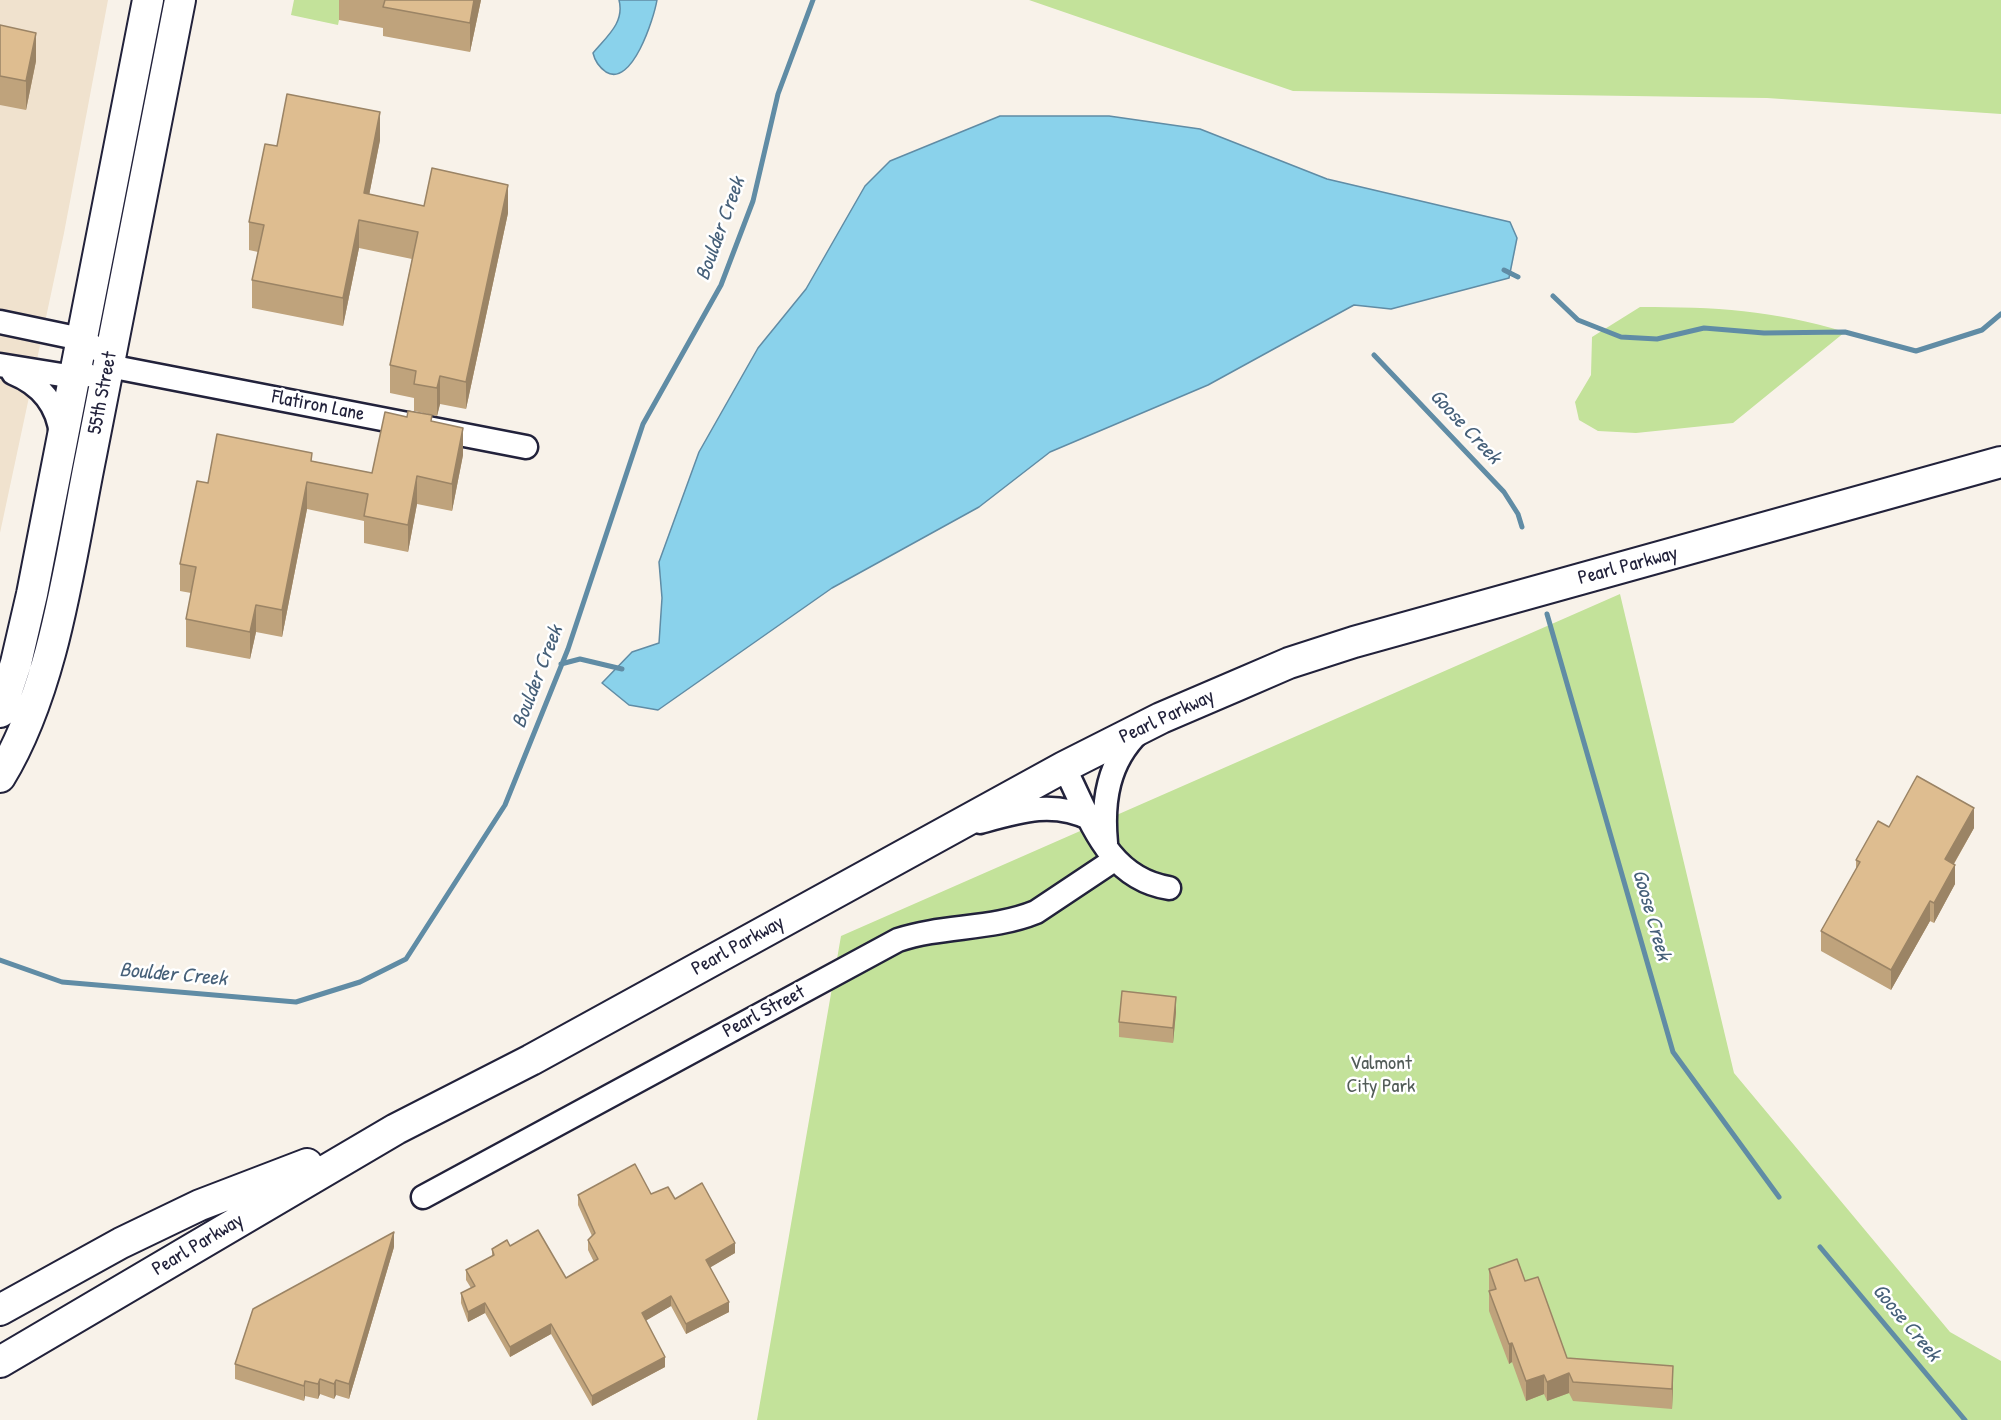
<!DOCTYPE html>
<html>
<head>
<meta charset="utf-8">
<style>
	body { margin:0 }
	canvas { display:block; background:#f8f2e9 }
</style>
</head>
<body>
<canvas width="2001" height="1420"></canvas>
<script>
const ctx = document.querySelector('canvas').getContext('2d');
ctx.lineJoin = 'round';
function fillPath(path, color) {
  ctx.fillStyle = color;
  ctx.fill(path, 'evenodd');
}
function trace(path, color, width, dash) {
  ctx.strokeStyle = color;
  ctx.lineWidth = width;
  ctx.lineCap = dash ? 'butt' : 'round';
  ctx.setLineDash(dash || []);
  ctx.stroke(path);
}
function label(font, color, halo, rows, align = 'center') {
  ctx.font = font + ' "Patrick Hand",sans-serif';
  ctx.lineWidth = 5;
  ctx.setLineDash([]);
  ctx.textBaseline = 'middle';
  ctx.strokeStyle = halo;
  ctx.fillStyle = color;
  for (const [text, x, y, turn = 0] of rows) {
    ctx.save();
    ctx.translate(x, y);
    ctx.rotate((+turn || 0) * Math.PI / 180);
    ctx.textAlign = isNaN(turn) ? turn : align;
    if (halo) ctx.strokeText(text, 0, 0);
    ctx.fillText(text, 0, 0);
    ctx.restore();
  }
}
fillPath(new Path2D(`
	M0,0H108L64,233L0,533Z`), '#f0e2ce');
fillPath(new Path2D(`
	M294,0H343L338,25L291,15Z
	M1029,0H2001V114L1767,98L1293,91Z
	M1640,307C1716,307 1772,310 1845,332L1733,423L1636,433L1598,431L1579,420L1575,402L1591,375L1592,337Z
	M1620,594L1734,1073L1950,1332L2001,1361V1420H757L841,936Z`), '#c3e29a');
const water = new Path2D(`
	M619,0H657C654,18 632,88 606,72C599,67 595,62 593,53C606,37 625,23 619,0Z
	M1000,116H1109L1200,129L1327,179L1510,222L1517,238L1509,278L1391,309L1354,305L1208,385L1050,452L979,507L832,588L658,710L629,705L602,683L632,652L659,643L662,598L659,562L699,452L758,348L806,289L865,186L890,161Z`);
fillPath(water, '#8ad2eb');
trace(water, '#608ca5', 1.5);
trace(new Path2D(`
	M1504,270L1518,277
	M1553,296L1578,320L1621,337L1657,339L1704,328L1764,333L1845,332L1916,351L1982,330L2001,314
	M1374,355L1504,492L1518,514L1522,527
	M1547,614L1673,1052L1779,1197
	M561,664L580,659L622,669
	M0,960L62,982L296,1002L360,982L406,959L505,805L568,649L643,424L721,285L753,201L778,94L813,0
	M1820,1247L1965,1420`), '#608ca5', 5);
const minor = new Path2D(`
	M0,322L81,339L104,353L109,366
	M0,365L74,377L88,375
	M109,366L526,447
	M13,373C40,384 58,405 61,435
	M1064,767C1090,817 1106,878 1169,888
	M980,822C1019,811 1053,800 1091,819
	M1106,843C1102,801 1108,762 1139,732
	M423,1197L898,940C943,925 992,930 1036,912L1114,860`);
const major = new Path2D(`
	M0,712L16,663L32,594L148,0
	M0,777C55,687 70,558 91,455C121,304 150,152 180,0
	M0,1310L121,1243L200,1205L307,1164
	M0,1362L396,1129L531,1060L1064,767L1161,718L1238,685L1289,663L1354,642L2001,462`);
trace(minor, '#22223b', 27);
trace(major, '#22223b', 34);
trace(minor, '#fff', 22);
trace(major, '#fff', 30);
fillPath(new Path2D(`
	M339,0H481L470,52L383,36V28L339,20Z
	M0,25L36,61L26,110L0,105Z
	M380,140L369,195L424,206L508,213L466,409L440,404L437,416L414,411V398L390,393V365L412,259L359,248L343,326L252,308V280L258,252L249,250V222L277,146Z
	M432,422L463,455L452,511L417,504L408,552L364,543V521L307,509L282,637L256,632L250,659L186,647V619L191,593L180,591V564L208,483L312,461L372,473Z
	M1889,827L1974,828L1954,864L1955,884L1934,923L1930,921L1891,990L1821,951V931L1856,869V860Z
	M1176,1012L1173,1043L1119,1037V1022Z
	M651,1194L675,1199L735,1253L710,1267L729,1312L686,1334L671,1306L646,1320L665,1367L592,1406L551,1334L510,1357L485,1313L468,1322L461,1303V1293L471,1288L466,1280V1270L492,1257V1249L510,1246L566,1278L594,1262L588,1250V1240L592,1236L578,1205V1195Z
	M394,1247L349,1399L336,1395L334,1399L320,1394L318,1399L305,1396L304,1401L235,1379V1364Z
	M1489,1269L1525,1281L1567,1358L1673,1385L1672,1409L1573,1401L1569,1393L1547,1401L1544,1394L1526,1401L1512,1362L1509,1364L1489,1311Z`), '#bfa37c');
fillPath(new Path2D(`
	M474,0H481L470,52V23Z
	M36,33V61L26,110V81Z
	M380,112V140L364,221V193Z
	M508,185V213L466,409V382Z
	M359,220V248L343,326V298Z
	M440,376V404L437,416V388Z
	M463,428V455L452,511V484Z
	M417,476V504L408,552V525Z
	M307,482V509L282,637V610Z
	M256,605V632L250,659V632Z
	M1974,808V828L1945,879V859Z
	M1955,865V884L1934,923V903Z
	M1930,901V921L1891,990V970Z
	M1176,997V1012L1173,1043V1028Z
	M394,1232V1247L349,1399V1384Z
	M735,1243V1253L706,1270V1260Z
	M671,1296V1306L642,1323V1313Z
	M729,1302V1312L686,1334V1324Z
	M485,1303V1313L468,1322V1312Z
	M551,1324V1334L510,1357V1347Z
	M1512,1343V1362L1509,1364V1344Z
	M665,1357V1367L592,1406V1396Z
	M1673,1366V1385L1672,1409V1389Z
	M1569,1373V1393L1547,1401V1382Z
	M1544,1375V1394L1526,1401V1381Z
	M320,1379V1394L318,1399V1384Z
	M336,1380V1395L334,1399V1384Z
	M305,1381V1396L304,1401V1386Z`), '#9b8465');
const building = new Path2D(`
	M385,0H474L470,23L383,7Z
	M0,25L36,33L26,81L0,76Z
	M287,94L380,112L364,193L424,206L432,168L508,185L466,382L440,376L437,388L414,384L416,371L390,365L418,232L359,220L343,298L252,280L264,225L249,222L265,144L277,146Z
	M408,411L432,415L431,421L463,428L452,484L417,476L408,525L364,516L368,494L307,482L282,610L256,605L250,632L186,619L196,567L180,564L197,481L208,483L217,434L312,453L311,461L372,473L385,412L407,417Z
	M1917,776L1974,808L1945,859L1955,865L1934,903L1930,901L1891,970L1821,931L1860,862L1856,860L1878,821L1889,827Z
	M1122,991L1176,997L1173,1028L1119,1022Z
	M635,1164L651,1194L668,1187L675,1199L702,1183L735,1243L706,1260L729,1302L686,1324L671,1296L642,1313L665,1357L592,1396L551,1324L510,1347L485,1303L468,1312L461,1293L475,1286L466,1270L494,1255L492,1249L507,1240L510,1246L538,1230L566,1278L598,1259L588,1240L595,1233L578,1195Z
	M394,1232L349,1384L336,1380L334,1384L320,1379L318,1384L305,1381L304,1386L235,1364L253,1309Z
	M1517,1259L1525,1281L1538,1277L1567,1358L1673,1366L1672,1389L1573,1382L1569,1373L1547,1382L1544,1375L1526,1381L1512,1343L1509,1344L1489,1291L1496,1289L1489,1269Z`);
fillPath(building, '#debd90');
trace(building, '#9b8465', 1.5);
label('20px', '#22223b', '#fff', [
	["55th Street",103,393,-79],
	["Flatiron Lane",318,406,11],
	["Pearl Parkway",1628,566,-15],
	["Pearl Parkway",1167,717,-25],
	["Pearl Parkway",738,946,-29],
	["Pearl Street",764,1012,-28],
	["Pearl Parkway",198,1245,-31]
]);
label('20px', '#525c58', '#fff', [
	["Valmont",1381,1064],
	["City Park",1381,1087]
]);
label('italic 21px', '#466079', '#fff', [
	["Boulder Creek",721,229,-70],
	["Goose Creek",1465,427,47],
	["Boulder Creek",538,677,-69],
	["Goose Creek",1651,915,74],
	["Boulder Creek",173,975,5],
	["Goose Creek",1906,1323,50]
]);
</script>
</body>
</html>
